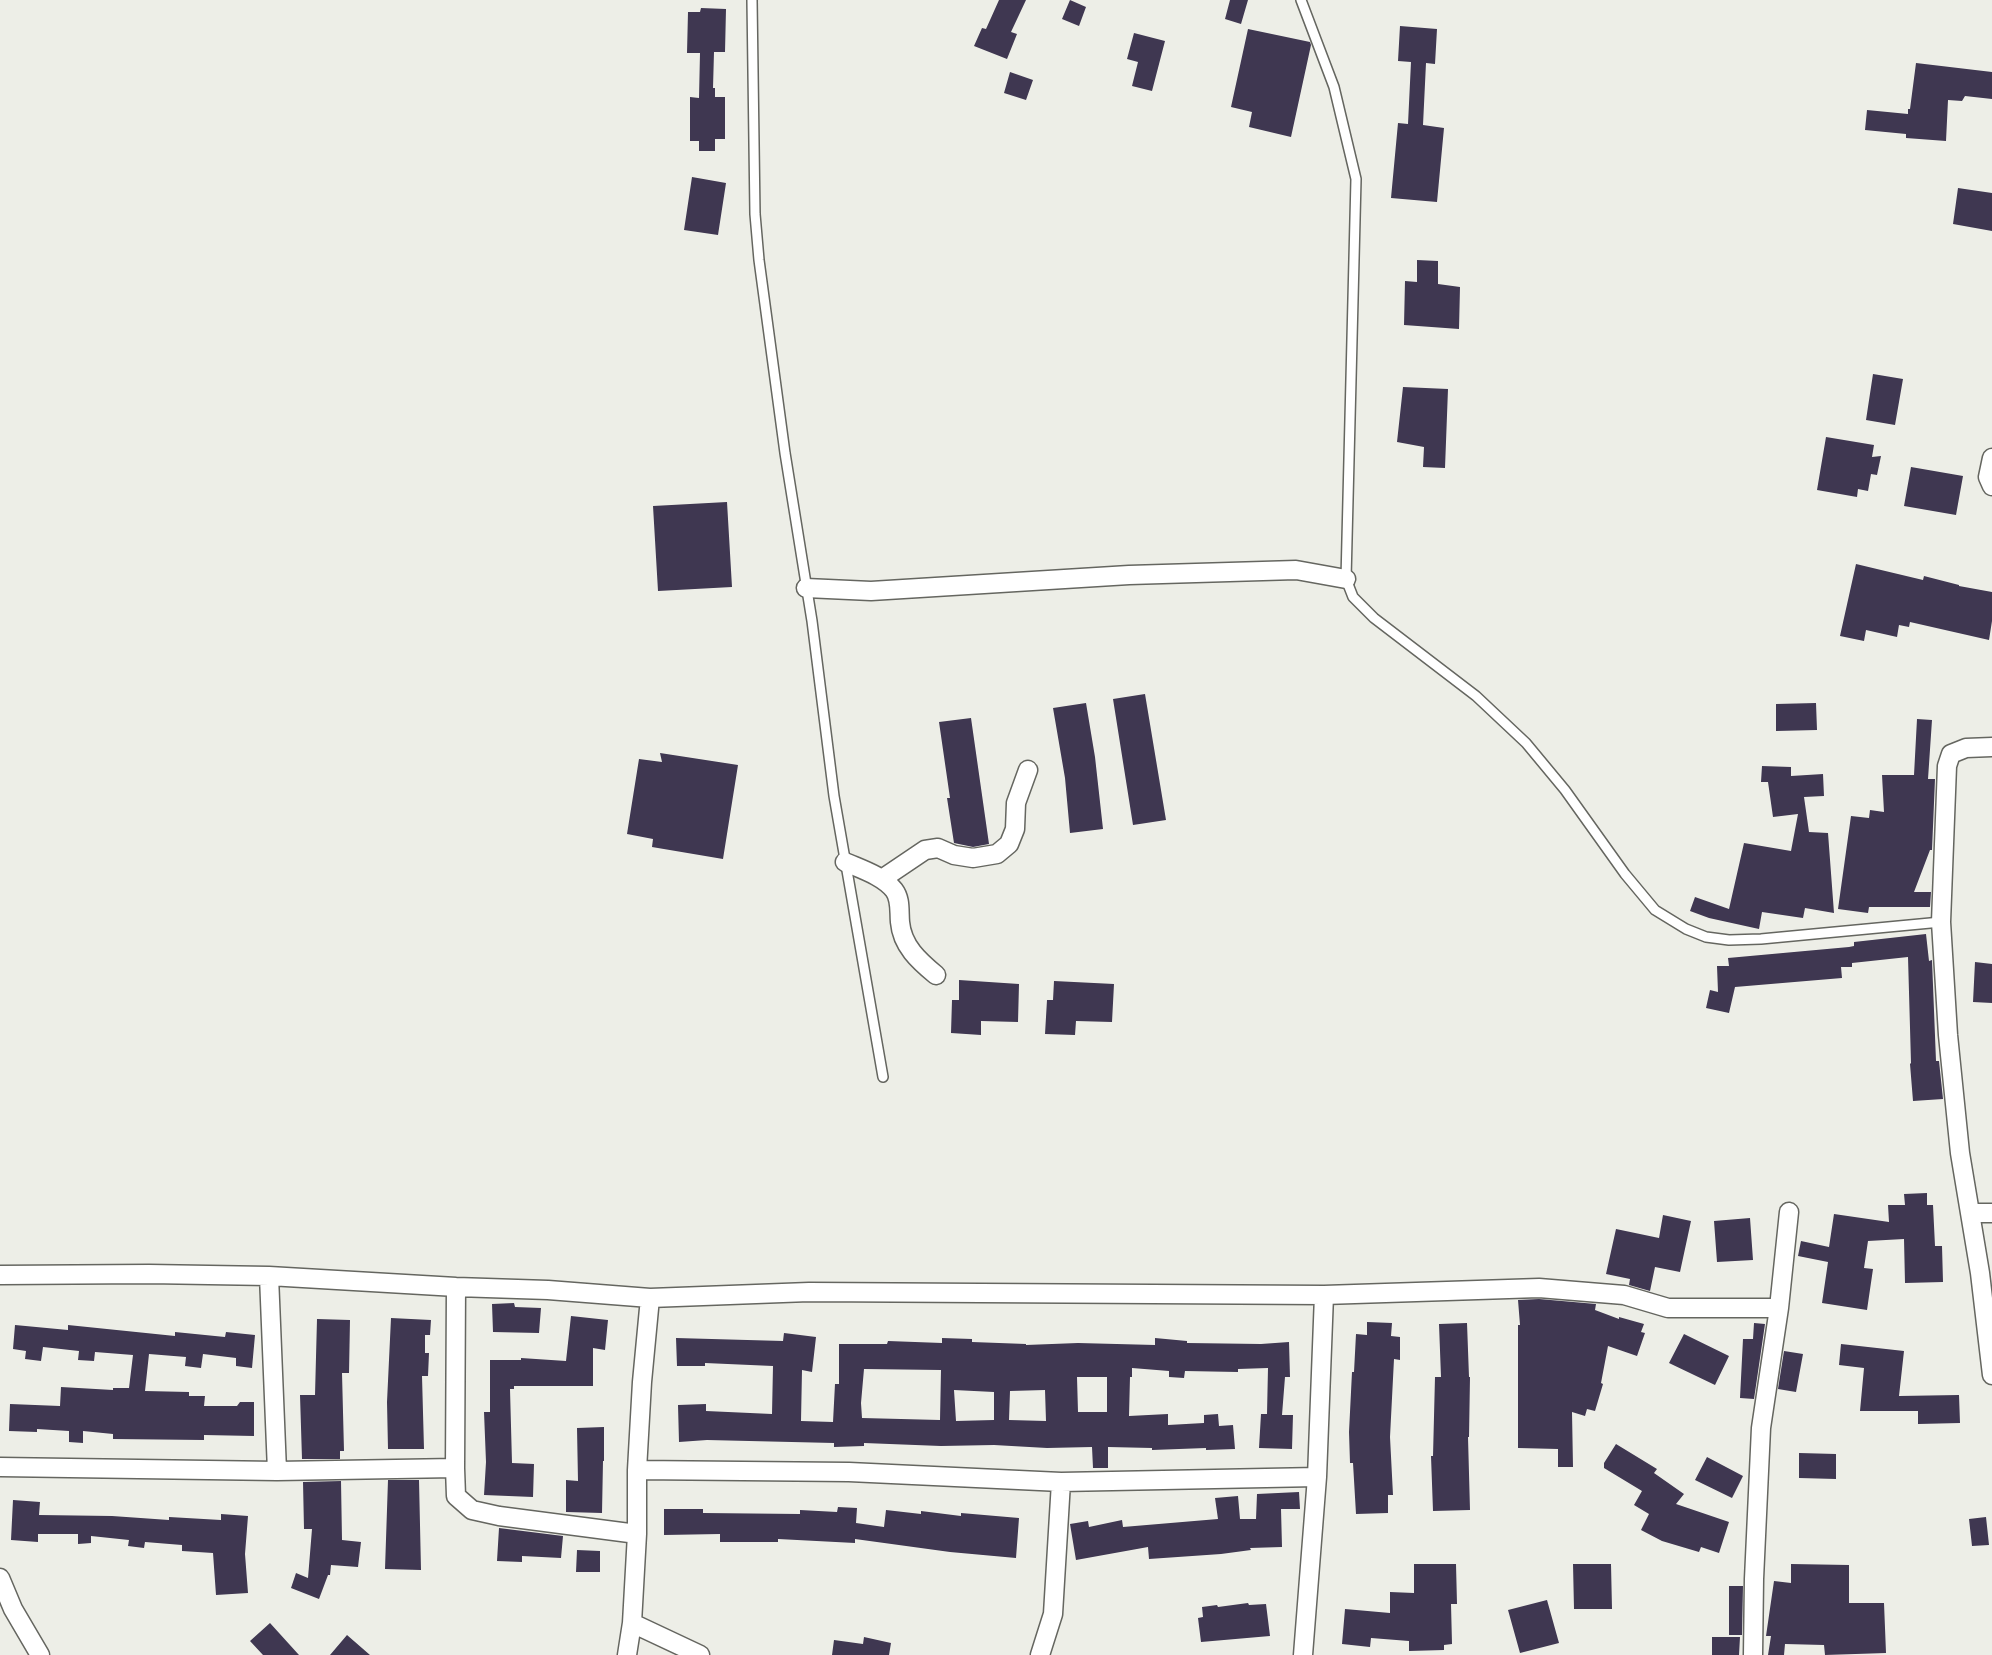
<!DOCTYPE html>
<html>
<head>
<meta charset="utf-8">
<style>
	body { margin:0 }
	canvas { display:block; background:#edeee7 }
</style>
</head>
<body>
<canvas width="1992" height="1655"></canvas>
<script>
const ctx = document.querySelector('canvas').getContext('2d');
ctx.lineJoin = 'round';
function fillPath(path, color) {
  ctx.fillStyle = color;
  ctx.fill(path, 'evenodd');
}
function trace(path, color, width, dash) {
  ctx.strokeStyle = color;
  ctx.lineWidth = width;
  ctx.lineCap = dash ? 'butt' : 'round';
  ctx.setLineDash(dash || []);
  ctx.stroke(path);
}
fillPath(new Path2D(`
	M999,0H1026L1011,32L1017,34L1007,59L974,46L982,28L986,29Z
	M1070,0L1086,7L1079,26L1062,19Z
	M1230,0H1248L1241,24L1225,19Z
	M701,8L726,9L725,52H714L713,88H715V97H725V139H715V151H699V141H690V97L699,98L700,53H687L688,12H700Z
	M1400,26L1437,29L1435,64L1426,63L1423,125L1444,128L1437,202L1391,198L1398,123L1408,124L1411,62L1398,61Z
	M1248,29L1310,42L1311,45L1291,137L1249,127L1252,112L1231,107Z
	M1134,33L1165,41L1152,91L1132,86L1138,62L1127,59Z
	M1916,63L1992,72V99L1965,96L1962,101L1948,100L1946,141L1906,138V134L1865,130L1867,110L1908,114V109H1910Z
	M1010,72L1033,80L1026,100L1004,93Z
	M692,177L726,183L718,235L684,230Z
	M1958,188L1992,193V231L1953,224Z
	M1417,260L1438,261V284L1460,287L1459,329L1404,325L1405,281L1417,282Z
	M1873,374L1903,379L1895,425L1866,420Z
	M1403,387L1448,389L1445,468L1423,467L1424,447L1397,442Z
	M1826,437L1874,445L1872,457L1881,456L1877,475L1871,474L1868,491L1858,489L1857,497L1817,490Z
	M1911,467L1963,476L1956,515L1904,506Z
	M727,502L732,587L658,591L653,506Z
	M1856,564L1923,580L1924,576L1959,585V586L1992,592V621L1989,640L1910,622L1909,627L1899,625L1897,637L1866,630L1864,641L1840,636Z
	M1145,694L1166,820L1133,825L1113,699Z
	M1086,703L1095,757L1103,829L1070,833L1065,778L1053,708Z
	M1816,703L1817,730L1776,731V704Z
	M971,718L989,844L973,847L954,843L947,798H950L939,722Z
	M1917,719L1932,720L1928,779H1935L1932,850H1930L1914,892H1931L1930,907H1869L1868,913L1838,909L1851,816L1869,818L1870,810L1884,812L1882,775H1914Z
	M660,753L738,765L723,859L652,847L653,839L627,834L639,759L662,762Z
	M1762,766L1791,767V776L1823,774L1824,796L1804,797L1809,832L1828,833L1834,913L1805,908L1803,918L1762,912L1759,929L1709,918L1690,911L1695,897L1729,909L1744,843L1791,851L1798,814L1773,817L1768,782H1761Z
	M1926,934L1929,961L1932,960L1936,1061H1939L1943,1099L1913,1101L1910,1064L1911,1063L1908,957L1852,963V967H1841L1842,978L1735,987L1729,1013L1706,1008L1710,990L1718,992L1717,966H1729L1728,958L1849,947L1854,946V942Z
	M1975,962L1992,964V1003L1973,1002Z
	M959,980L1019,984L1018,1022L981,1021V1035L951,1033L952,1000H959Z
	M1054,981L1114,984L1112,1022L1076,1021L1075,1035L1045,1034L1047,1000H1053Z
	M1927,1193V1205H1933L1935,1246H1942L1943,1282L1905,1283L1904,1239L1868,1241L1864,1268L1873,1269L1867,1310L1822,1303L1828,1262L1798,1256L1801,1241L1829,1247L1834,1214L1889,1222L1888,1205H1905L1904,1194Z
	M1663,1215L1691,1221L1680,1272L1655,1267L1650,1291L1629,1285L1630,1279L1606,1274L1616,1229L1659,1238Z
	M1750,1218L1753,1260L1717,1262L1714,1221Z
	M1539,1299L1596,1304L1595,1310L1619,1319V1317L1644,1324L1641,1332L1645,1333L1637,1356L1608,1346L1601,1383L1603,1384L1595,1411L1587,1409L1585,1416L1572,1412L1573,1467H1558V1449L1518,1448V1325H1520L1518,1300Z
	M514,1303L515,1307L541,1308L539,1333L493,1332L492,1304Z
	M571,1316L608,1320L605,1350L593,1348V1386H514V1389H510L512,1463L534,1464L533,1497L484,1495L486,1462L484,1412H490V1360H521V1358L566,1361Z
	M391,1318L431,1320L430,1335H425V1353H429L428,1376H422L424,1449H388L387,1402Z
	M317,1319L350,1320L349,1373H342L344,1451H340V1459H302L300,1395H315Z
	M1367,1322L1392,1323L1391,1336L1400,1337V1360L1394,1359L1390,1437L1393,1495H1388V1513L1356,1514L1353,1463H1350L1349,1432L1352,1372H1354L1356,1334L1367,1335Z
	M1467,1323L1469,1377H1470L1469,1437H1468L1470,1510L1433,1511L1431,1456H1433L1435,1377H1441L1439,1324Z
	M1754,1323L1765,1324L1754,1399L1740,1398L1743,1339H1753Z
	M15,1325L68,1330V1325L175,1336V1332L225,1337L226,1332L255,1335L252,1368L236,1366V1358L203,1354L201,1368L185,1366L186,1357L149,1354L145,1391L189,1392V1396H205L204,1406H237L240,1402H254V1436L204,1435V1440L113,1439V1434L83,1431V1443L69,1442V1431L37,1429V1432L9,1431L10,1404L60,1406L61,1387L113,1390V1388H129L133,1355L95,1352L94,1361L78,1360L79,1351L43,1347L41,1361L25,1359L26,1351L13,1349Z
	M784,1333L816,1337L812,1372L802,1370L801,1421L833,1422L835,1384H839V1344H887L888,1341L942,1343V1338L972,1339V1342L1026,1344V1345L1078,1343L1155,1345V1338L1187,1341V1343L1261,1344L1289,1342L1290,1377H1285L1282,1415H1293L1292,1449L1259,1448L1261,1414H1267L1268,1368L1238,1369V1372L1185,1371L1184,1378L1169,1377V1371L1132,1368V1377H1130L1129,1416L1168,1414V1425L1204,1423V1415L1218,1414L1219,1426L1233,1425L1235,1449L1206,1450V1448L1152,1450V1448L1108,1447V1468H1093L1092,1447L1047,1448L994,1445L941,1446L864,1443V1446L834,1447V1443L707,1440L679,1442L678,1405L706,1404V1411L772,1414L773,1366L705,1363V1366H677L676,1338L783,1341ZM864,1369L941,1370L940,1420L862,1418L861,1403ZM1077,1377H1107V1412H1078ZM954,1390L994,1392V1420L956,1421ZM1045,1390L1046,1421L1009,1420L1010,1391Z
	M1684,1334L1729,1356L1715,1385L1669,1363Z
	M1841,1344L1904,1351L1899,1396L1959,1395L1960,1423L1918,1424V1411H1860L1864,1368L1839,1365Z
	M1784,1351L1803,1354L1796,1392L1778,1389Z
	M604,1427V1461H603L602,1513L566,1512V1480L578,1481L577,1428Z
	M1616,1444L1657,1469L1654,1473L1684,1494L1676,1504L1729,1522L1719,1553L1701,1547L1699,1552L1662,1541L1641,1530L1649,1514L1634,1505L1642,1491L1604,1468V1463Z
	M1799,1453L1836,1454V1479L1799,1478Z
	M1707,1457L1743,1476L1732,1498L1695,1480Z
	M388,1480H419L421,1570L385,1569Z
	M341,1481L342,1540L361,1542L358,1567L331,1565L330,1575H328L319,1599L291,1588L296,1573L308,1578L312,1529H304L303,1482Z
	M1299,1492L1300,1509H1281L1282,1547L1250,1548L1251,1550L1221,1554L1149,1559L1148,1547L1076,1560L1070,1524L1088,1521L1089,1527L1122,1520L1123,1527L1218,1519L1215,1498L1238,1496L1240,1519H1256L1257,1494Z
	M13,1500L40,1502L39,1515L112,1516L169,1520V1517L221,1520V1514L248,1516L245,1554L248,1593L216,1595L213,1553L182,1551V1545L145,1542L144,1548L128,1546L129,1540L91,1536V1543L78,1544V1534H38V1542L11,1540Z
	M838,1507L857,1508L856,1523L884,1527L886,1510L921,1514V1511L961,1516V1513L1019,1518L1016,1558L950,1552L855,1539V1543L778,1539V1542H720V1534L664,1535V1509H703V1513L800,1514V1510L837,1512Z
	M1986,1517L1989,1545L1972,1546L1969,1519Z
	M499,1528L563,1536L561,1558L522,1556V1562L497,1561Z
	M577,1550L600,1551V1572H576Z
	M1414,1564H1456L1457,1604H1451L1452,1644L1444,1645V1650L1409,1651V1641L1371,1638L1370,1647L1342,1644L1345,1609L1390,1613V1592L1414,1593Z
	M1573,1564H1611L1612,1609H1574Z
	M1791,1564L1849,1565V1603H1884L1886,1653L1825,1655L1824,1645L1785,1644L1784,1655H1768L1771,1636H1766L1774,1581L1791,1583Z
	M1729,1586H1743L1742,1635H1729Z
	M1547,1600L1559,1643L1520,1653L1508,1610Z
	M1248,1603L1249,1605L1266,1604L1270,1636L1201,1642L1198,1618L1203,1617L1202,1607L1217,1605L1218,1607Z
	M270,1623L299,1655H263L250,1641Z
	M347,1635L370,1655H330Z
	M864,1637L891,1643L889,1655H832L834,1640L863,1644Z
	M1712,1637H1740L1739,1655H1712Z`), '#3f3751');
const lane = new Path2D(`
	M752,0L755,214L759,260L785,453L812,621L834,796L883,1077
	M1301,0L1334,87L1356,179L1346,579L1353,597L1374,618L1476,696L1526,743L1565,790L1625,874L1655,910L1686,929L1706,937L1729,940L1761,939L1941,922`);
const street = new Path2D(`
	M1992,458L1988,477L1992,486
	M806,588L871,591L1129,575L1296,570L1346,579
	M1992,747L1966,748L1951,754L1947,766L1941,922L1948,1035L1960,1153L1980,1273L1992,1375
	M845,862C861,869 883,876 894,890C901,899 899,911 900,922C902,946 919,961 936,975
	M882,879L925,850L938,848L954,855L973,858L997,854L1009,844L1015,829L1016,803L1028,770
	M1970,1213H1992
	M0,1275L149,1274L269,1276L456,1287L548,1290L650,1298L809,1292L1324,1295L1539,1288L1624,1295L1668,1308H1779
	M269,1276L277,1471
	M0,1467L277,1471L455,1468L456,1496L472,1510L499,1516L637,1534
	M455,1468L456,1287
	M637,1470L849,1472L1061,1482L1317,1477L1324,1295
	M0,1578L13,1609L40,1655
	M632,1623L700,1655
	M627,1655L632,1623L637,1534V1470L642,1382L650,1298
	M1040,1655L1053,1614L1061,1482
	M1303,1655L1317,1477
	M1753,1655L1754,1579L1761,1428L1779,1308L1789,1212`);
trace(lane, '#656660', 12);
trace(street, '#656660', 21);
trace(lane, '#fff', 9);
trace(street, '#fff', 18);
</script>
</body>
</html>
